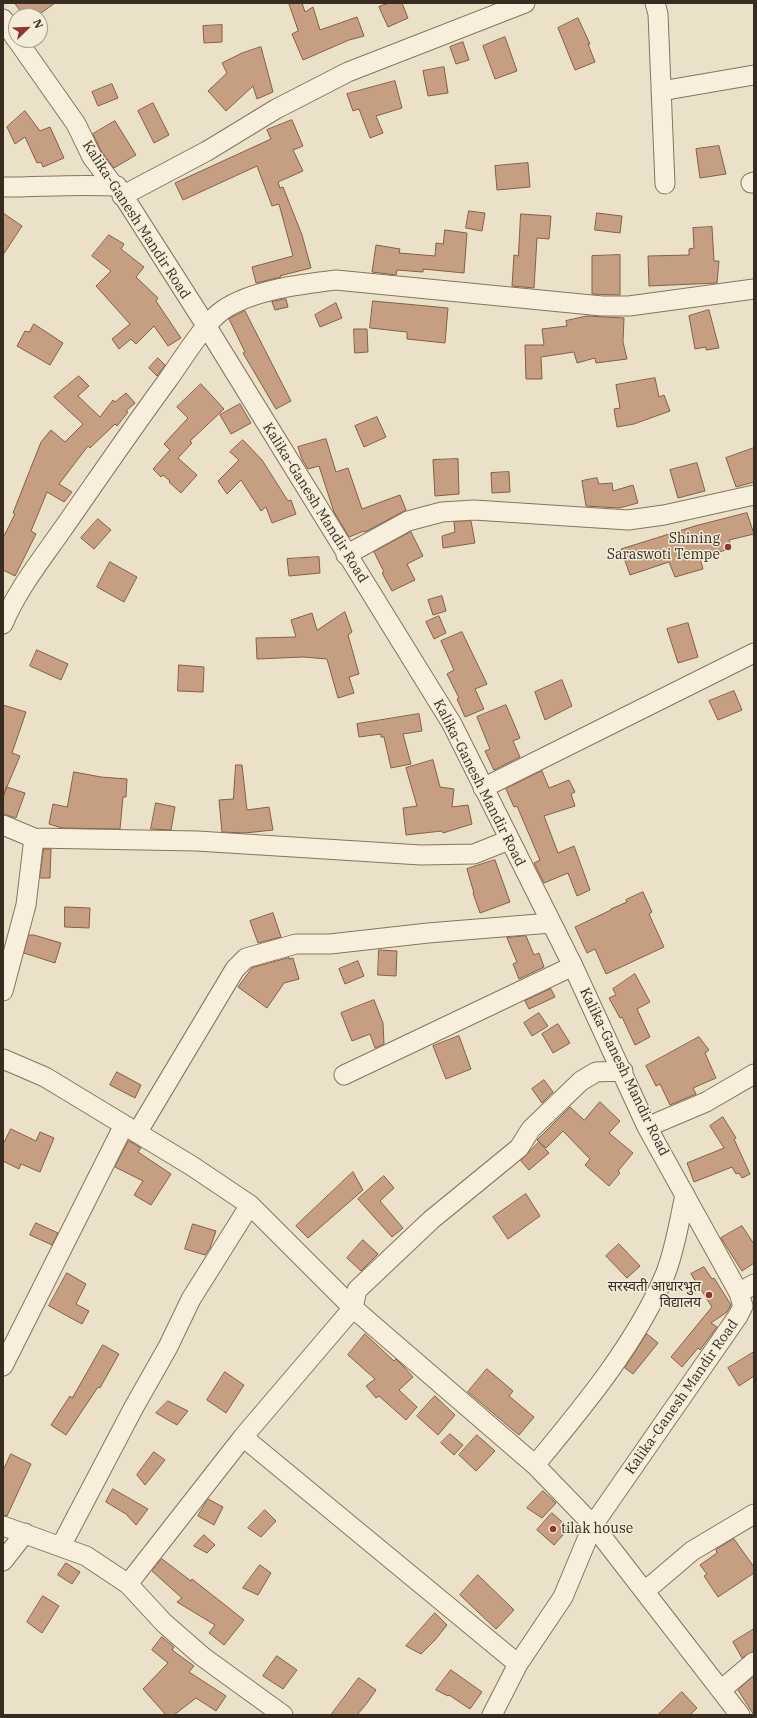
<!DOCTYPE html>
<html>
<head>
<meta charset="utf-8">
<style>
	body { margin:0 }
	#map { position:relative; width:757px; height:1718px; overflow:hidden; background:#ebe1c9; font-family:"IBM Plex Serif",serif }
	canvas { display:block }
	.frame { position:absolute; inset:0; border:4px solid #382c21; pointer-events:none }
	.north { position:absolute; left:8px; top:8px; width:40px; height:40px; box-sizing:border-box; background:#f3ecd8; border:1px solid #a89f8f; border-radius:50%; rotate:67deg; font-size:11px; font-weight:700; line-height:16px; text-align:center; color:#382c21 }
	.north::after { content:''; display:block; margin:auto; width:14px; height:18px; background:#913433; clip-path:polygon(50% 0,100% 100%,50% 72%,0 100%) }
</style>
</head>
<body>
<div id="map">
<canvas width="757" height="1718"></canvas>
<div class="frame"></div>
<div class="north">N</div>
</div>
<script>
const ctx = document.querySelector('canvas').getContext('2d');
ctx.lineJoin = 'round';
function fillPath(path, color) {
  ctx.fillStyle = color;
  ctx.fill(path, 'evenodd');
}
function trace(path, color, width, dash) {
  ctx.strokeStyle = color;
  ctx.lineWidth = width;
  ctx.lineCap = dash ? 'butt' : 'round';
  ctx.setLineDash(dash || []);
  ctx.stroke(path);
}
function label(font, color, halo, rows, align = 'center') {
  ctx.font = font + ' "IBM Plex Serif","Noto Sans Devanagari",serif';
  ctx.lineWidth = 3;
  ctx.setLineDash([]);
  ctx.textBaseline = 'middle';
  ctx.strokeStyle = halo;
  ctx.fillStyle = color;
  for (const [text, x, y, turn = 0] of rows) {
    ctx.save();
    ctx.translate(x, y);
    ctx.rotate((+turn || 0) * Math.PI / 180);
    ctx.textAlign = isNaN(turn) ? turn : align;
    if (halo) ctx.strokeText(text, 0, 0);
    ctx.fillText(text, 0, 0);
    ctx.restore();
  }
}
const building = new Path2D(`
	M15,3H55L37,16H24Z
	M289,3H302L305,12L313,7L320,30L357,17L364,36L349,40L303,60L292,34L298,31Z
	M389,3H402L408,18L388,27L379,7Z
	M578,18L590,44H588L595,62L575,70L558,28Z
	M222,25V42L204,43L203,26Z
	M505,37L517,71L495,79L483,46Z
	M463,42L469,60L456,64L450,47Z
	M261,47L273,92L257,99L253,86L226,111L208,91L227,73L222,63L242,53Z
	M444,67L448,93L428,96L423,71Z
	M395,81L402,108L376,116L383,133L370,138L359,109L353,111L347,94Z
	M112,84L118,98L98,106L92,92Z
	M153,103L169,135L154,143L138,111Z
	M25,111L40,131L50,127L64,158L43,167L41,162L37,163L25,137L15,144L7,127Z
	M292,120L303,146L293,150L303,171L278,182L280,188L283,187L302,235L311,268L287,274L280,276L281,277L256,283L252,267L293,256L279,204L272,206L257,166L183,200L175,183L271,139L267,130Z
	M115,121L136,155L114,168L101,151L93,134Z
	M719,146L726,174L700,178L696,149Z
	M528,163L530,187L497,190L495,166Z
	M469,211L485,213L482,231L466,228Z
	M3,213L22,226L3,255Z
	M597,213L622,216L620,233L595,230Z
	M521,214L551,216L549,239L537,238L534,288L512,286L514,255L518,256Z
	M712,227L714,261H719L717,283L649,286L648,256L689,255V249L694,248L693,228Z
	M445,230L467,233L464,273L423,269V272L397,270L396,275L372,272L376,245L400,249L399,253L435,256L436,243L443,244Z
	M109,235L124,244L121,249L144,267L136,277L158,298L156,301L181,338L168,346L154,326L136,344L131,339L119,349L112,339L130,324L96,286L111,271L92,256Z
	M620,255V295L592,294V256Z
	M286,299L288,307L275,310L272,302Z
	M373,301L448,308L445,343L407,339V332L370,328Z
	M336,303L342,318L320,327L315,315Z
	M709,310L719,348L706,350V347L695,349L689,316Z
	M245,311L291,401L276,409L243,353L245,352L229,319Z
	M587,316L624,318L623,342L627,359L596,363L595,358L577,363L574,352L541,357L542,379H526L525,345H544L542,329L567,326L566,321Z
	M34,324L63,343L50,365L17,346L25,331L29,332Z
	M354,329H367L368,352L355,353Z
	M158,358L165,365L157,376L149,368Z
	M79,376L89,386L78,396L100,417L113,400L115,402L126,393L135,403L126,411L128,412L117,426L115,424L90,448L88,446L59,484L72,492L64,502L47,492L31,531L36,534L15,576L3,570V538L15,514L13,513L41,442L51,430L65,442L83,424L54,397Z
	M655,378L659,397L664,395L670,411L634,424L617,427L614,409L620,408L616,385Z
	M201,384L224,409L190,441L192,443L178,458L197,475L181,493L169,482L170,481L163,475L161,477L153,469L170,450L164,444L188,418L177,407Z
	M240,404L251,423L231,434L220,415Z
	M377,417L386,437L364,447L355,426Z
	M326,439L336,472L348,468L362,509L400,495L406,510L365,532L364,531L349,537L334,512L319,466L308,469L302,459L298,447Z
	M243,440L262,460L288,501L291,500L296,514L272,523L266,507L261,511L241,480L227,494L218,481L239,460L230,452Z
	M754,448V482L736,487L726,458Z
	M458,459L459,494L435,496L433,460Z
	M697,463L705,491L678,498L670,470Z
	M509,472L510,492L492,493L491,473Z
	M597,478L599,484L612,483L613,491L633,485L638,503L619,508L586,506L582,481Z
	M747,513L754,534L729,540L732,548L700,558L703,569L675,577L669,562L630,575L621,549L695,526Z
	M98,519L111,530L94,549L81,538Z
	M471,521L475,543L443,548L442,536L455,532L454,522Z
	M411,532L423,556L407,564L415,580L392,591L382,573L384,572L374,552Z
	M319,557L320,573L289,576L287,559Z
	M110,562L137,577L124,602L97,587Z
	M442,596L446,611L433,615L428,600Z
	M345,612L352,632L348,635L359,674L349,677L354,693L338,698L327,659L303,657L257,659L256,638L296,637L291,620L312,613L317,630Z
	M439,616L446,633L434,639L426,622Z
	M688,623L698,657L678,663L667,629Z
	M462,632L487,684L475,689L484,709L465,717L457,699L459,698L447,674L454,670L441,641Z
	M37,650L68,664L61,680L30,666Z
	M179,665L204,667L203,692L178,691Z
	M562,680L572,706L545,720L535,692Z
	M734,691L742,710L718,720L709,701Z
	M3,705L26,712L12,753L20,756L3,796Z
	M506,705L520,738L513,741L520,757L494,770L485,751L490,749L477,717Z
	M419,714L422,731L403,734L411,764L391,768L384,737H381V734L359,737L357,724Z
	M433,760L440,787L454,789L452,807L468,805L472,824L443,833L442,831L406,835L403,808L417,806L406,768Z
	M236,765H242L247,810L269,807L273,830L245,833L222,832L219,800L233,799Z
	M542,771L549,788L569,780L575,792L571,794L575,806L544,816L558,853L574,846L590,890L577,896L568,873L544,883L534,863L540,860L517,806L514,807L506,789Z
	M74,772L101,777L127,779L126,797H123L120,829L62,828L49,824L53,804L67,807Z
	M7,787L25,793L16,818L3,814V799Z
	M156,803L175,807L171,830L151,829Z
	M44,849H51L50,878H40Z
	M495,860L510,902L480,913L473,893H474L467,869Z
	M643,892L652,912L649,914L664,947L606,974L595,949L587,953L575,927L611,910V909L627,902L626,900Z
	M65,907L90,908L89,928L65,927Z
	M273,913L281,937L258,943L250,921Z
	M29,935H34L61,943L55,963L24,953Z
	M526,936L534,955L539,953L544,967L519,979L513,964L517,962L507,938Z
	M379,950L397,951L396,976L378,975Z
	M289,958V959L293,958L299,979L284,983L267,1008L238,987L252,968Z
	M358,961L364,976L345,984L339,969Z
	M635,974L650,1002L637,1009L650,1037L635,1045L622,1017L620,1018L609,998L616,995L613,989Z
	M551,989L555,997L529,1009L525,1001Z
	M374,1000L383,1023L384,1044L375,1048L370,1034L352,1041L341,1013Z
	M539,1013L548,1026L532,1036L524,1023Z
	M558,1024L570,1043L553,1053L542,1034Z
	M459,1036L471,1069L446,1079L433,1046Z
	M699,1037L709,1050L705,1053L716,1078L693,1088L696,1094L670,1105L660,1084L656,1086L646,1066Z
	M117,1072L141,1085L135,1098L110,1085Z
	M544,1080L553,1092L542,1103L532,1089Z
	M600,1102L620,1121L609,1133L633,1153L618,1171L620,1173L609,1186L585,1165L590,1159L563,1131L546,1148L537,1140L570,1107L584,1120Z
	M723,1117L736,1138L734,1139L750,1174L742,1178L739,1173L736,1174L732,1167L694,1182L687,1163L724,1148L710,1126Z
	M11,1129L36,1141L40,1132L54,1138L40,1172L21,1164L19,1169L3,1161V1145Z
	M129,1141L141,1148L138,1152L171,1174L151,1205L134,1195L143,1181L115,1167Z
	M539,1142L549,1153L529,1170L521,1161Z
	M353,1172L363,1190L308,1238L296,1226Z
	M384,1176L394,1188L380,1201L403,1228L392,1237L358,1199Z
	M526,1194L540,1216L508,1239L493,1217Z
	M36,1223L58,1233L52,1245L30,1235Z
	M193,1224L216,1231L210,1248L205,1255L185,1249Z
	M742,1226L754,1244V1263L742,1271L721,1238Z
	M363,1240L378,1254L361,1271L347,1258Z
	M619,1244L640,1266L627,1278L606,1256Z
	M704,1267L712,1279L714,1278L731,1305L727,1312L711,1323L717,1327L700,1350L698,1348L682,1367L671,1357L712,1307L691,1274Z
	M67,1273L86,1284L76,1304L89,1311L82,1324L49,1306Z
	M365,1334L394,1361L396,1359L404,1367L413,1377L399,1390L417,1407L406,1420L379,1396L376,1398L366,1386L375,1379L348,1355Z
	M647,1334L658,1343L633,1374L625,1368Z
	M103,1345L119,1354L100,1388L98,1387L66,1435L51,1425L70,1396L72,1398Z
	M754,1352V1376L739,1386L728,1368Z
	M487,1369L513,1391L509,1396L534,1417L519,1435L468,1392Z
	M225,1372L244,1385L226,1413L207,1400Z
	M435,1396L455,1415L438,1435L417,1416Z
	M168,1401L188,1411L177,1425L156,1413Z
	M450,1434L463,1445L454,1455L441,1443Z
	M477,1435L495,1451L476,1471L459,1455Z
	M154,1452L165,1460L145,1485L137,1475Z
	M11,1454L31,1464L7,1516L3,1515V1471Z
	M113,1489L148,1509L136,1525L126,1514L106,1502Z
	M543,1491L556,1503L542,1518L527,1508Z
	M208,1499L223,1507L214,1525L198,1516Z
	M265,1510L276,1521L261,1537L248,1528Z
	M552,1513L569,1528L554,1545L537,1530Z
	M204,1535L215,1545L207,1553L194,1546Z
	M734,1539L754,1567V1573L718,1597L704,1576L707,1574L700,1565L717,1553L716,1550Z
	M162,1559L191,1581L192,1579L244,1620L224,1645L209,1633L215,1625L177,1602L182,1598L152,1571Z
	M66,1563L80,1572L72,1584L58,1575Z
	M260,1565L271,1573L258,1595L243,1588Z
	M478,1575L514,1610L496,1629L460,1595Z
	M43,1596L59,1606L42,1633L27,1622Z
	M435,1613L447,1625L435,1640L421,1654L406,1646Z
	M754,1629V1651L742,1658L733,1642Z
	M162,1637L174,1647L172,1650L194,1666L189,1672L226,1696L216,1711L196,1698L174,1715H166L143,1689L168,1663L152,1650Z
	M277,1656L297,1670L283,1689L263,1676Z
	M451,1670L482,1692L470,1709L449,1695L448,1696L436,1690Z
	M754,1676V1715L738,1690Z
	M359,1678L376,1690L367,1703L357,1715H331Z
	M682,1692L697,1708L690,1715H658Z`);
fillPath(building, '#c69f82');
trace(building, '#845f46', 1);
const street = new Path2D(`
	M655,3L658,14L665,184
	M3,19L16,39
	M17,40L76,124L92,157L114,186H117L207,327L452,724L573,966L647,1127L739,1293L743,1306L738,1316L593,1525L563,1597L518,1664L492,1715
	M661,91L754,75
	M751,183L754,182
	M3,187C40,187 77,184 114,186
	M122,196L207,151L276,109L348,72L525,3
	M346,555L408,521L442,512L474,510L628,520L664,515L754,495
	M3,624C17,590 41,560 62,530C97,480 131,430 167,381C181,362 204,323 223,310C252,290 302,284 336,280L602,306H629L754,289
	M483,788L754,653
	M3,825L34,838L197,841L421,855L474,854L509,840
	M3,991L26,905L34,838
	M3,1059L45,1077L192,1166L250,1205L353,1308L535,1465L593,1525L740,1715
	M344,1075L573,966
	M647,1127L706,1102L754,1074
	M137,1133L235,969L246,958L296,944H330L428,933L551,923
	M739,1293L754,1284
	M3,1366L124,1125
	M243,1437L518,1664
	M535,1465C583,1407 635,1345 665,1275C675,1250 679,1222 685,1195
	M3,1526L86,1556L128,1584L164,1623L203,1657L283,1715
	M61,1546L134,1407L168,1347L191,1299L250,1205
	M3,1561L25,1533
	M128,1584L243,1437L353,1308L357,1290L431,1220L519,1148L531,1129L581,1081L596,1072L623,1071
	M645,1591L692,1551L754,1514
	M721,1690L754,1662`);
trace(street, '#86745f', 21);
trace(street, '#f7efdb', 19);
for (const [x, y, r, color] of [
	[728,547,4,"#913433"],
	[709,1295,4,"#913433"],
	[553,1529,4,"#913433"]
]) {
  const dot = new Path2D();
  dot.arc(x, y, r, 0, 2 * Math.PI);
  ctx.fillStyle = color;
  ctx.fill(dot);
  trace(dot, '#f3ecd8', 1.5);
}
label('14px', '#382c21', '#f3ecd8', [
	["Kalika-Ganesh Mandir Road",136,220,57],
	["Kalika-Ganesh Mandir Road",315,503,58],
	["Kalika-Ganesh Mandir Road",479,783,63],
	["Kalika-Ganesh Mandir Road",624,1072,64],
	["Kalika-Ganesh Mandir Road",682,1397,-55]
]);
label('14px', '#382c21', '#f3ecd8', [
	["Shining",720,539],
	["Saraswoti Tempe",720,555],
	["सरस्वती आधारभुत",701,1287],
	["विद्यालय",701,1303],
	["tilak house",561,1529,"left"]
], 'right');
</script>
</body>
</html>
